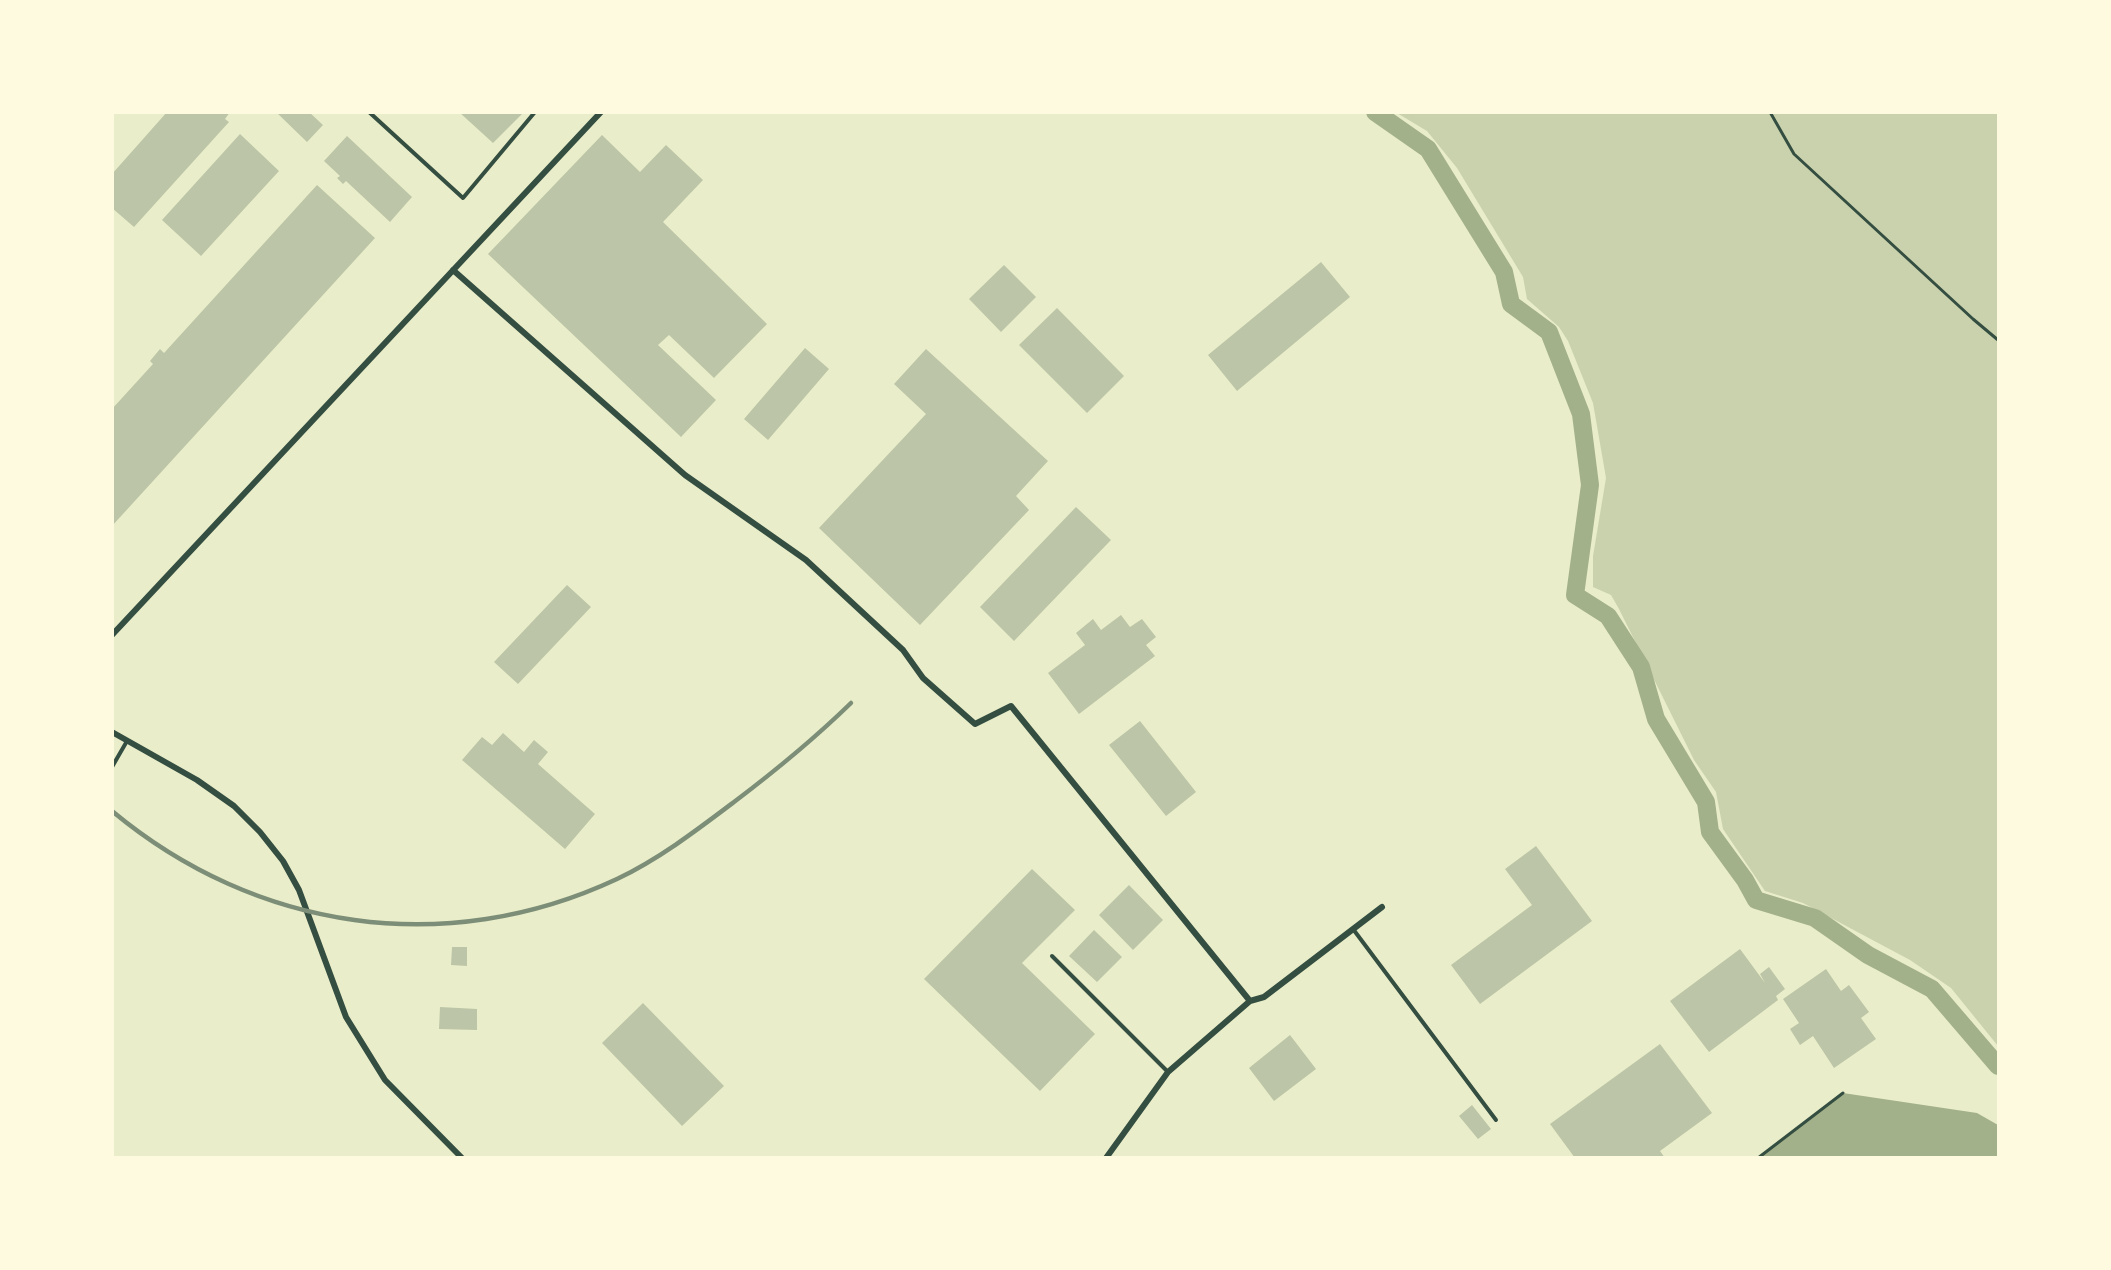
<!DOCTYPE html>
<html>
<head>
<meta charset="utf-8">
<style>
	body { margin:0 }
	#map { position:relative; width:2111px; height:1270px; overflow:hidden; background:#e9edc9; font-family:"Asap Condensed",sans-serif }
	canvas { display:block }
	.frame { position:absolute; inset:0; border:114px solid #fefae0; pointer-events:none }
</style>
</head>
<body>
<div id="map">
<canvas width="2111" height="1270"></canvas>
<div class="frame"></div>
</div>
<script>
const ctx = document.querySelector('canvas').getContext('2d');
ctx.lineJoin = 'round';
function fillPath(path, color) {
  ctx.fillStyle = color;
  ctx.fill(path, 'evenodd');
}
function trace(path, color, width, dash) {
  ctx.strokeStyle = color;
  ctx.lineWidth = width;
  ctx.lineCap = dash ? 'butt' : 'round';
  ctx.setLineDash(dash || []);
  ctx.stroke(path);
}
fillPath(new Path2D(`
	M1397,113H1998V1046L1951,988L1910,960L1803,903L1765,891L1723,829L1716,792L1694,760L1619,609L1611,595L1593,587V556L1606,478L1593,403L1568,341L1559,327L1527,299L1523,277L1457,168L1427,131Z`), '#cad2ad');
fillPath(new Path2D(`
	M1843,1093L1977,1113L1998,1125V1157L1758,1158Z`), '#a3b18a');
trace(new Path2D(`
	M1375,112L1428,149L1504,272L1511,304L1549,332L1581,414L1590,485L1575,595L1608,616L1641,667L1656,719L1706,802L1710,832L1745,880L1756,900L1815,918L1868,955L1932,989L1998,1066`), '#a3b18a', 18);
fillPath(new Path2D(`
	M167,112H230L225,119L229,122L134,227L112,208V174Z
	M276,112H309L323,125L307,142Z
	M459,112H520L522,114L493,143Z
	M240,134L279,171L201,256L162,220Z
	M602,135L640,172L666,145L703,180L663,222L767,324L714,378L669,335L658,345L716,400L681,437L488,254Z
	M347,136L412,197L390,222L346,181L343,184L337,178L340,176L324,161Z
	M317,185L375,238L112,526V409L153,364L150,361L160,349L164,353Z
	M1321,262L1350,297L1237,391L1208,355Z
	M1004,265L1036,297L1001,332L969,299Z
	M1057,308L1124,376L1087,413L1019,345Z
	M805,348L829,369L768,440L744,419Z
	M926,349L1048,461L1016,496L1029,510L920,625L819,528L926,414L894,384Z
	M1076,507L1111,540L1014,641L980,607Z
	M567,585L591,607L518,684L494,662Z
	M1121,615L1130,627L1142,619L1156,637L1146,645L1155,656L1079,714L1048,673L1085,645L1076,633L1093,619L1101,630Z
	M1140,721L1196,792L1166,816L1109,745Z
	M503,733L524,752L534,740L548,752L538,764L595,814L565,849L462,760L482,737L492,745Z
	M1536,846L1592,921L1480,1004L1451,965L1532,905L1505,869Z
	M1032,869L1075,910L1022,963L1095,1034L1040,1091L924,979Z
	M1129,885L1163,920L1133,950L1099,915Z
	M1094,930L1122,957L1097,982L1069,956Z
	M452,947H467V966L451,965Z
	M1740,949L1765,983L1760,974L1769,967L1785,989L1776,996L1778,1000L1709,1052L1670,1001Z
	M1826,969L1841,991L1849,985L1869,1012L1861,1018L1876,1039L1834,1068L1813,1036L1800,1045L1790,1029L1799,1023L1783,999Z
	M643,1003L724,1086L682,1126L602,1043Z
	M440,1007L477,1009V1030L439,1029Z
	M1290,1035L1316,1069L1274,1101L1249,1068Z
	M1660,1044L1712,1113L1660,1151L1665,1158H1575L1550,1124Z
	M1472,1105L1491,1129L1478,1139L1459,1116Z`), '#bcc5a7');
trace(new Path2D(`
	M1770,112L1794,154L1973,319L1998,340
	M1758,1158L1843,1093`), '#344e41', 3);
trace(new Path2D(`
	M369,112L463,198L535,112
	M112,767L127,741
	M1353,929L1496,1120
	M1052,956L1168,1072`), '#344e41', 4);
trace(new Path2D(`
	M453,270L685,475L806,560L903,650L923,678L975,724L1011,706L1250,1001L1264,997L1382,907
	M112,635L601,112
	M112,732L197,780L234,806L260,832L283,861L299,890L346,1017L385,1080L462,1158
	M1106,1158L1168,1072L1250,1001`), '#344e41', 6);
trace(new Path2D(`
	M112,811C256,931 446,959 617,879C659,859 697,830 734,802C775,771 814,739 851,703`), '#7c8e77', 4.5);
</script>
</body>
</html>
